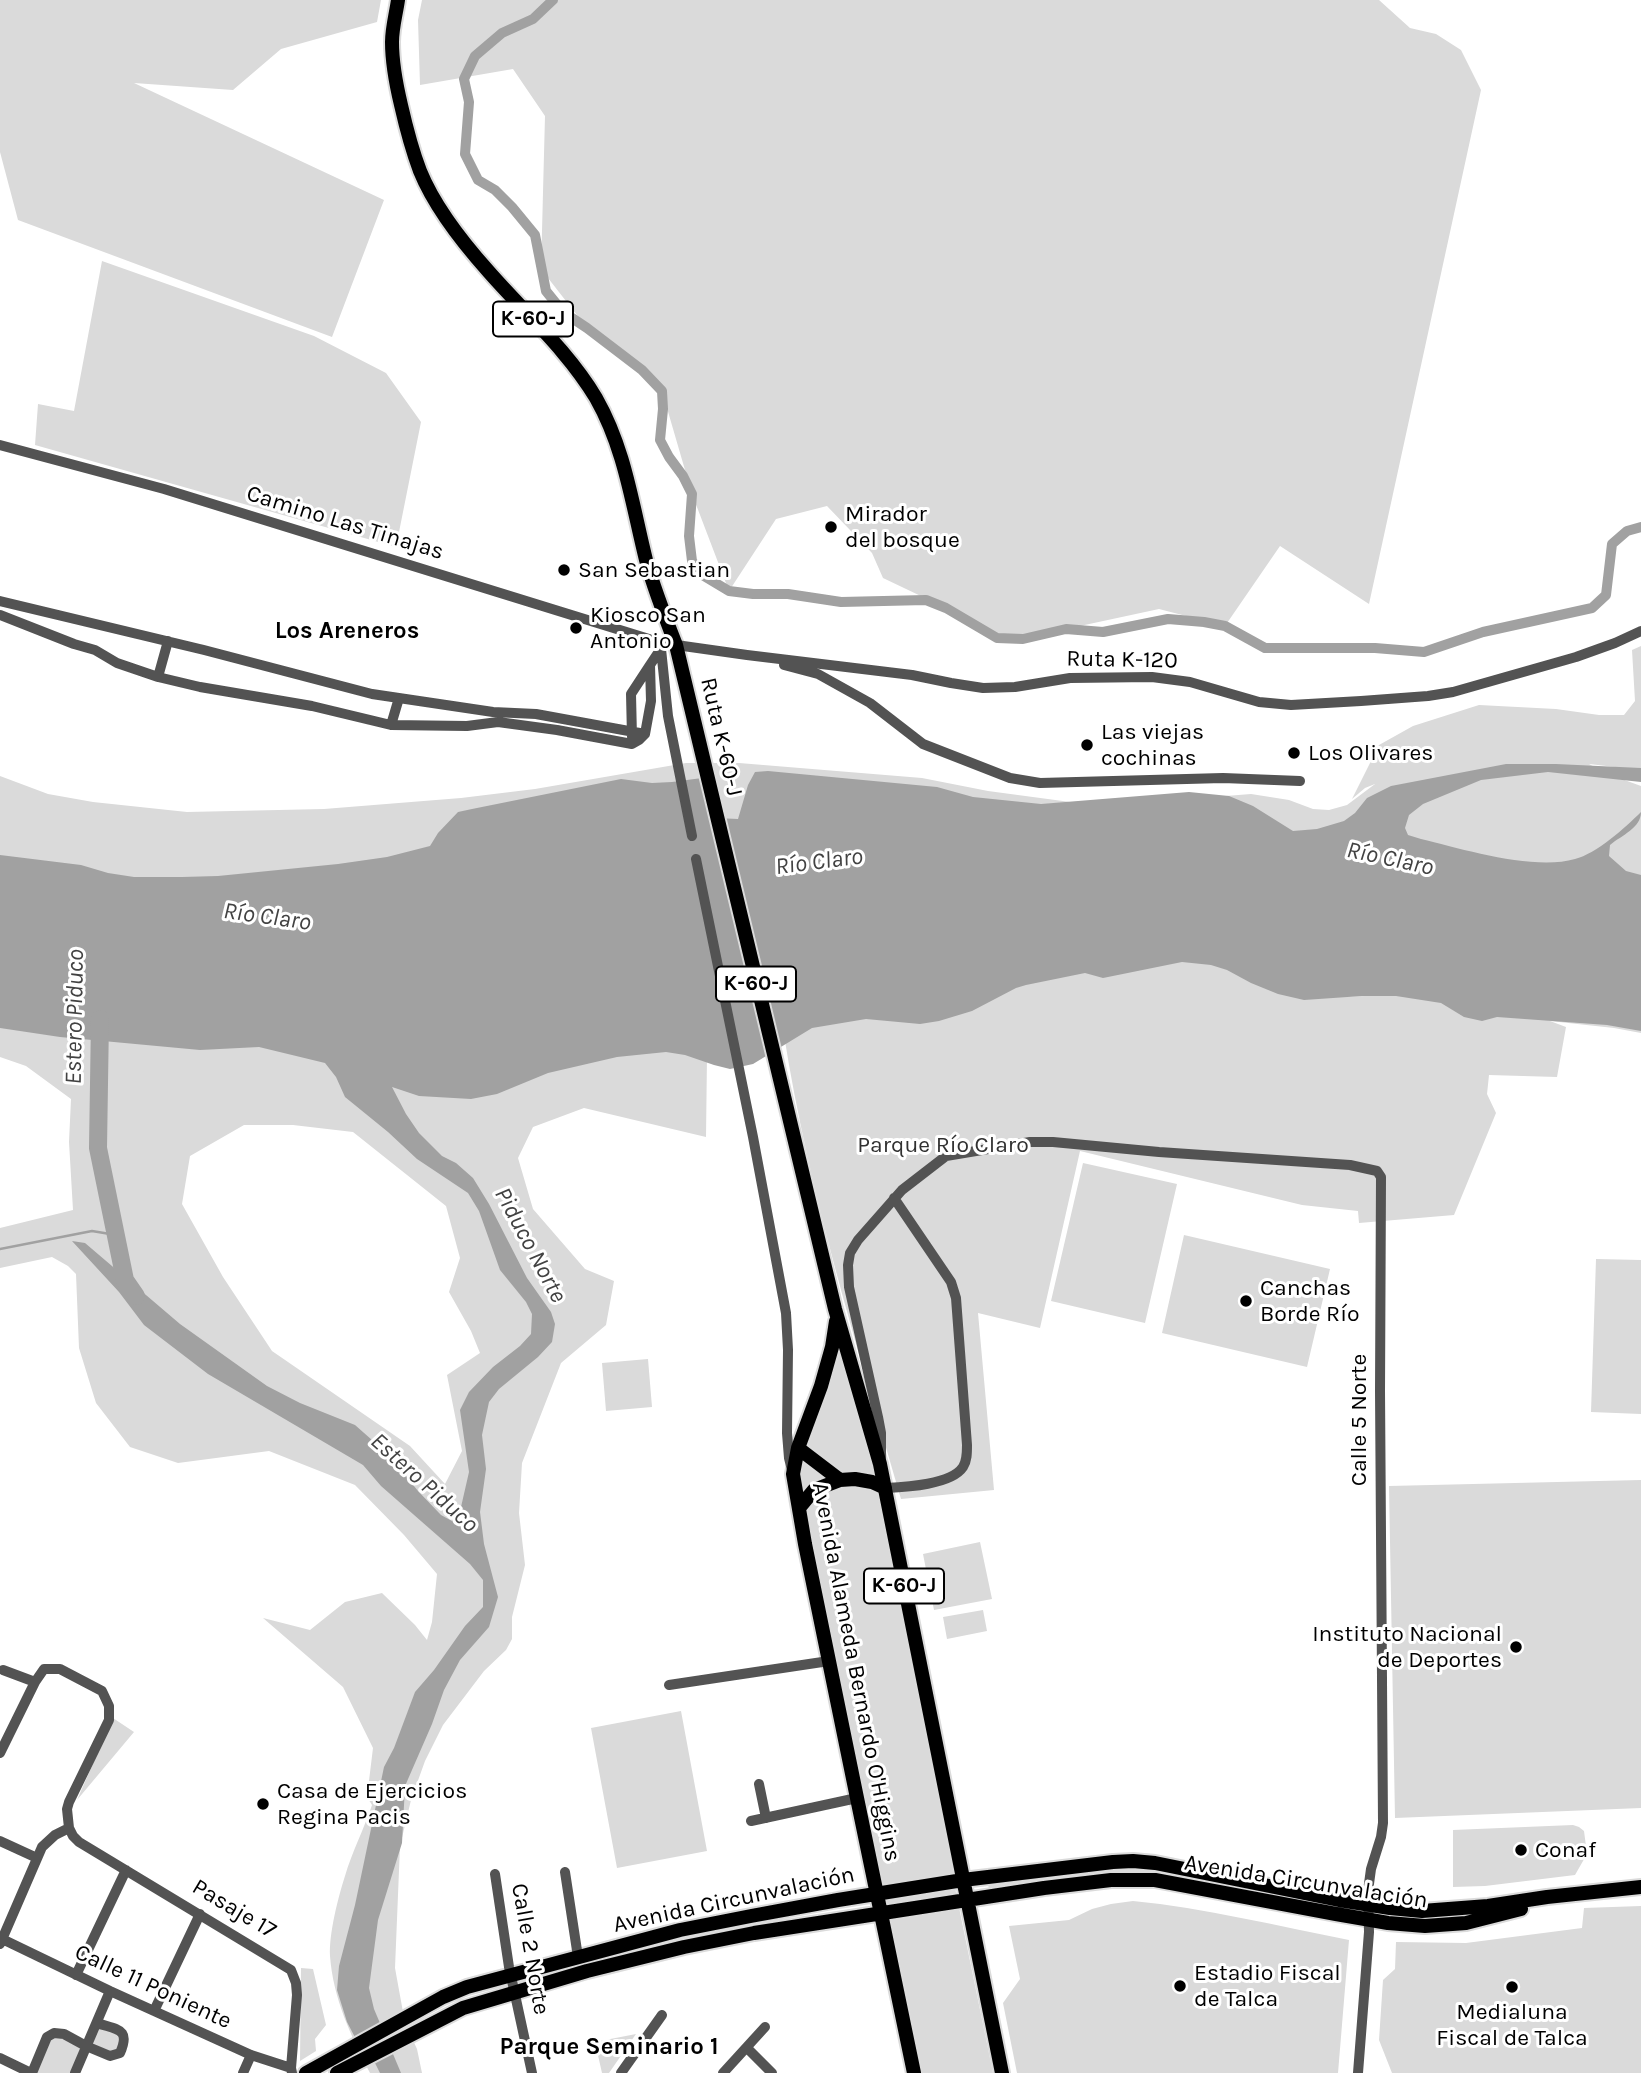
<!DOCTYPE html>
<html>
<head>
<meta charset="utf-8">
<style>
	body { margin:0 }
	canvas { display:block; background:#fff }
</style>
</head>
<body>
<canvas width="1641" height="2073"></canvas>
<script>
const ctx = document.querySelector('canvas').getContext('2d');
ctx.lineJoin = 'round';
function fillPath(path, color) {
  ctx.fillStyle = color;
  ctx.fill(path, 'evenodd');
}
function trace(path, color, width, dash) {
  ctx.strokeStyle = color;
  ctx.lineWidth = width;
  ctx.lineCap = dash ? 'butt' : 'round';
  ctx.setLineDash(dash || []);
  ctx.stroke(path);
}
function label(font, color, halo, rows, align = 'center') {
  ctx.font = font + ' Karla,sans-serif';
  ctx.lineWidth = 6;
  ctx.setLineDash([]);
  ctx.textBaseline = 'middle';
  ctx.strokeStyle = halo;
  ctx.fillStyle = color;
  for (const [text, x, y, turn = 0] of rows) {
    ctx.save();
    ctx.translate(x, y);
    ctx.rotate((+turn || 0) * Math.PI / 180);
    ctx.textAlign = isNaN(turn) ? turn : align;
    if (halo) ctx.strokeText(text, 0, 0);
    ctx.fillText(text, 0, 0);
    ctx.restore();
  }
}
fillPath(new Path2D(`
	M0,0H381L377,22L281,49L233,90L134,83L384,200L332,337L18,220L0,152Z
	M422,0H1379L1410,28L1436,34L1461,50L1481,90L1369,604L1280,546L1225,626L1159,609L1066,629L997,638L946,608L883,578L872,553L827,506L776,519L729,591L692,494L662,391L587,328L541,269L545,116L513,69L420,85L418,20Z
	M102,261L314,336L386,373L421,422L396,547L35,445L38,404L74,411Z
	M1641,646V770L1589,764L1605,773L1641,786V1033L1614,1028L1550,1021L1566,1027L1557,1077L1489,1075L1487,1094L1496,1113L1454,1215L1359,1223L1358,1211L1302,1205L1080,1151L1040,1328L978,1313L994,1490L901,1499C857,1346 809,1193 784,1035L707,1056L706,1137L584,1108L533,1127L518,1158L533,1209L585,1269L614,1281L606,1325L561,1363L522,1463L519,1513L525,1565L512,1617V1639L506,1650L484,1671L443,1725L425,1761L411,1800L400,1846L395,1968L405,2023L417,2049L422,2073H370C351,2036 333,1998 330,1956C329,1933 338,1898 345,1876C352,1852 364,1829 372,1805L367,1797L373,1748L343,1687L263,1618L310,1630L345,1602L382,1593L415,1625L427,1640L432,1622L437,1574L404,1535L355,1485L269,1451L178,1463L130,1447L96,1403L79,1348L76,1274L68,1266L52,1257L0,1268V1228L73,1210L69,1142L71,1099L26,1066L0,1057V776L48,794L93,802L187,812L324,809L461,798L535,789L686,763H739L922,778L988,791L1100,806L1251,794L1289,800L1313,809L1329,810L1347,805L1375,784L1365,788L1352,799L1379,745L1413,726L1479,705L1556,709L1599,715H1624L1635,701L1632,650ZM1247,973L1365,996L1328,997ZM244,1125H293L353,1132L446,1206L460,1258L449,1292L471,1331L480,1353L447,1375L462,1451L445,1484L410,1446L272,1351L223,1277L182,1204L190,1156Z
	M1083,1163L1177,1184L1145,1323L1051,1301Z
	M1184,1235L1330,1269L1307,1367L1162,1333Z
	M1596,1259L1641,1260V1414L1591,1412Z
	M840,1352L875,1467L956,1875L953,1878L993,2073H920L799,1485L801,1453L825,1397Z
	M648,1359L652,1407L606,1411L602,1363Z
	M1641,1480V1808L1395,1818L1389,1486Z
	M980,1542L992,1599L934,1610L923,1554Z
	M983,1610L987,1631L947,1639L943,1617Z
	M681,1711L707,1851L617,1868L591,1728Z
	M113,1718L134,1732L77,1800Z
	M1573,1825L1579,1827L1584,1831L1587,1854L1575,1875L1485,1886L1453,1887V1830Z
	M1134,1866L1354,1909L1351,1910L1273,1894L1232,1889L1134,1872L1098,1874L989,1890L988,1884L1064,1873Z
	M1133,1901C1205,1908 1277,1926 1349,1940L1338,2073H1017L1003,2003L1020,1979L1009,1926L1069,1920L1092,1909L1111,1904Z
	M1641,1906V2073H1392L1379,2040L1383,1980L1395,1969L1396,1942L1466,1943L1582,1928L1584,1908Z
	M301,1968L313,1969L326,2025L315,2039L316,2051L300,2061Z
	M97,2023L121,2031L120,2053L86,2047L75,2073H32L51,2035L86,2046Z
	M636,2034L609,2073H602L595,2042Z`), '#dadada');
fillPath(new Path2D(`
	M1506,764H1556L1641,768V782L1548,772L1481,780L1423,804L1409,815L1405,828L1408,835L1421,839C1462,849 1534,871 1575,859C1596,854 1626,827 1641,812C1641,828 1622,835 1610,845L1609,856L1626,871L1641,875V1031L1607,1025L1497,1017L1482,1021L1464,1017L1441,1003L1396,996H1362L1304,1000L1278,994L1251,983L1227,970L1211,965L1182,962L1103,978L1085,973L1026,985L1016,988L972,1011L939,1021L920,1024L866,1019L812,1028L753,1064L730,1069L714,1065L685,1055L666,1052L617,1057L548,1073L497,1094L471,1099L419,1096L392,1087L406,1114L419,1133L442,1156L456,1163L473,1178L489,1204L527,1278L551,1312L555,1324L552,1342L538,1357L499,1389L489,1402L482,1435L486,1469L480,1512L484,1544L498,1597L489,1627L460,1660L444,1690L432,1724L405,1786L402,1843L378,1920L369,1988L374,2009L401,2073H380L375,2063L360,2047L347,2022L337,1990L339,1966L355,1905L384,1767L394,1748L415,1692L434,1670L465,1626L483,1607V1580L470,1564L381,1486L363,1465L208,1374L144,1325L119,1292L72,1241L85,1243L180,1324L267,1386L300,1403L355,1425L389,1455L418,1491L441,1515L452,1521L461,1507L469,1472L460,1410L469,1392L493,1367L520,1346L531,1334L532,1314L526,1302L500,1270L479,1211L468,1193L417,1159L388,1132L345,1097L336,1077L325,1063L259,1047L200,1050L60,1037L0,1028V855L81,865L108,873L134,877H182L218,876L338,864L387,857L430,846L438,833L458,812L472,809L621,779L652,783L672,782L702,778L716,818L738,819L748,785L755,772L768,771L937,787L973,797L1041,804L1189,792L1229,796L1253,806L1293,831L1317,829L1344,821L1355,813L1367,798L1391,786Z`), '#a1a1a1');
trace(new Path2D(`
	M0,1249L92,1231L116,1235`), '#a1a1a1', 2.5);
trace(new Path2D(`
	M553,0L533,19L502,33L475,56L464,79L469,102L465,154L478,180L495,190L512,207L535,235L546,291L563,312L587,328L642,370L662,391L663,409L660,440L669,457L683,476L692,494L689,536L692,561L704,576L729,591L753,594H788L841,602L926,600L946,608L997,638L1023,639L1066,629L1103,632L1168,619L1204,622L1225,626L1265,648H1375L1424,652L1483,632L1592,608L1606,595L1612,544L1627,531L1641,527`), '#a1a1a1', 10);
trace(new Path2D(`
	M100,1019L98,1148L125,1280L136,1296`), '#a1a1a1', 18);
const major = new Path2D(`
	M398,0C396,14 392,28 392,42C392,64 396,84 401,105C406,127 412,150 420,171C435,208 463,243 489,272C525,313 568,351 596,398C625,449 632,504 646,560C654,589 665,617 676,645L835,1309L880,1464L1002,2073
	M836,1321L832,1347L821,1386L798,1448L793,1474L805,1544L857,1798L914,2073
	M798,1448L840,1480L855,1479L872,1482L885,1488
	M799,1508L814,1490L840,1480
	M306,2073L443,1997L467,1987L680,1930L751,1916L838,1900L963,1880L1113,1862L1133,1861L1155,1863L1339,1900L1390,1908L1422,1911L1488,1906L1547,1897L1641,1887
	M337,2073L463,2008L587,1971L684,1947L754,1933L1044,1888L1111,1880H1155L1336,1914L1388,1923L1425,1926L1466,1923L1521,1909`);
trace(major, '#dbdbdb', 18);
trace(new Path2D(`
	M0,445L164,489L662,643L747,655L912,675L951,683L983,688L1015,687L1070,678L1152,677L1190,682L1259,702L1291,705L1361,701L1428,696L1453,692L1576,657L1615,643L1641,631
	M0,601L204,650L372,694L493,712L536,714L645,734
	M0,615L74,644L95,650L117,663L158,677L200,687L312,706L391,725L467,726L498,722L557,730L632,744L639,740L645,734L651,701L650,665L660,650
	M661,649L668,716L692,836
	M784,665L818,674L870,703L923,744L1010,778L1040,783L1223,778L1300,781
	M158,677L168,641
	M391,725L399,698
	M632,737L631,694L650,665
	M696,859L753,1137L786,1313L788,1350L787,1433L789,1458L792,1470
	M881,1457V1433L878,1417L849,1287L848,1265L850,1253L858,1240L902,1190L946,1156L1030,1142H1053L1159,1152L1350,1165L1377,1171L1381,1177L1380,1391L1383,1823L1381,1837L1371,1869L1368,1891L1369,1932L1358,2073
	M885,1488C905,1487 951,1485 963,1467C967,1461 967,1453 967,1445L956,1298L951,1282L894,1198
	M3,1670L35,1682
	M669,1685L829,1661
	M0,1753L35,1682L44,1669H60L102,1691L109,1706V1720L69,1802L67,1809L69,1828L55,1835L42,1847L0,1944
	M759,1784L766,1818
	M751,1821L857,1798
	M69,1828L73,1836L79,1842L291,1970L296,1983L297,1995L291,2068L292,2073
	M0,1841L37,1858
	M565,1872L578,1957
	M495,1874L509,1967L532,2073
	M0,1938L110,1991L251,2055L291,2068
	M76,1975L126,1870
	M154,2011L200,1914
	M747,2048L772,2073
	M0,2058L31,2073
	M32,2073L47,2037L54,2033L64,2034L86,2046L110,2056L120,2053C131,2028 117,2030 97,2023
	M75,2073L110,1991
	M243,2073L251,2055
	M621,2073L662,2015
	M723,2073L765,2027`), '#535353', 10);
trace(major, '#000', 14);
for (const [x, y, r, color] of [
	[831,527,7,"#000"],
	[564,570,7,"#000"],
	[576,628,7,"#000"],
	[1087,745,7,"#000"],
	[1294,753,7,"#000"],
	[1246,1301,7,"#000"],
	[1516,1647,7,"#000"],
	[263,1804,7,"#000"],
	[1521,1850,7,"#000"],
	[1180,1986,7,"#000"],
	[1512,1987,7,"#000"]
]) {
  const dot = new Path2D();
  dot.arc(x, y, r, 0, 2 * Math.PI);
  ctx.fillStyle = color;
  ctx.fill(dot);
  trace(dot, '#fff', 2.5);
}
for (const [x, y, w] of [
	[533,319,80],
	[756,984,80],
	[904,1586,80]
]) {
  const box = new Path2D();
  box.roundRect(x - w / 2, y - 17.5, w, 35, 5);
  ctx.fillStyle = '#fff';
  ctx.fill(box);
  trace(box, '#000', 2);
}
label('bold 21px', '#000', null, [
	["K-60-J",533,319],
	["K-60-J",756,984],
	["K-60-J",904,1586]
]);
label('23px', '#000', '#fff', [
	["Mirador",845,514],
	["del bosque",845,540],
	["San Sebastian",578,570],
	["Kiosco San",590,615],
	["Antonio",590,641],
	["Las viejas",1101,732],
	["cochinas",1101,758],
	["Los Olivares",1308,753],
	["Canchas",1260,1288],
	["Borde Río",1260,1314],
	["Instituto Nacional",1502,1634,"right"],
	["de Deportes",1502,1660,"right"],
	["Casa de Ejercicios",277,1791],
	["Regina Pacis",277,1817],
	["Conaf",1535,1850],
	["Estadio Fiscal",1194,1973],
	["de Talca",1194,1999],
	["Medialuna",1512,2012,"center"],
	["Fiscal de Talca",1512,2038,"center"]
], 'left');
label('23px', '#000', '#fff', [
	["Camino Las Tinajas",345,523,17],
	["Ruta K-120",1122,660,1],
	["Ruta K-60-J",721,737,77],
	["Calle 5 Norte",1359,1420,-90],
	["Avenida Alameda Bernardo O'Higgins",856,1672,79],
	["Avenida Circunvalación",1306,1882,9],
	["Avenida Circunvalación",734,1900,-12],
	["Pasaje 17",234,1909,31],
	["Calle 2 Norte",530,1949,80],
	["Calle 11 Poniente",153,1987,25]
]);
label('23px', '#313131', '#fff', [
	["Parque Río Claro",943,1145]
]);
label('bold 24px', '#000', '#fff', [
	["Los Areneros",347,631],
	["Parque Seminario 1",609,2047]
]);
label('italic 24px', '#424242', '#fff', [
	["Río Claro",1390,859,12],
	["Río Claro",819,862,-7],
	["Río Claro",267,917,8],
	["Estero Piduco",75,1017,-89],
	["Piduco Norte",530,1245,62],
	["Estero Piduco",424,1483,42]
]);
</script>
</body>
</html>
